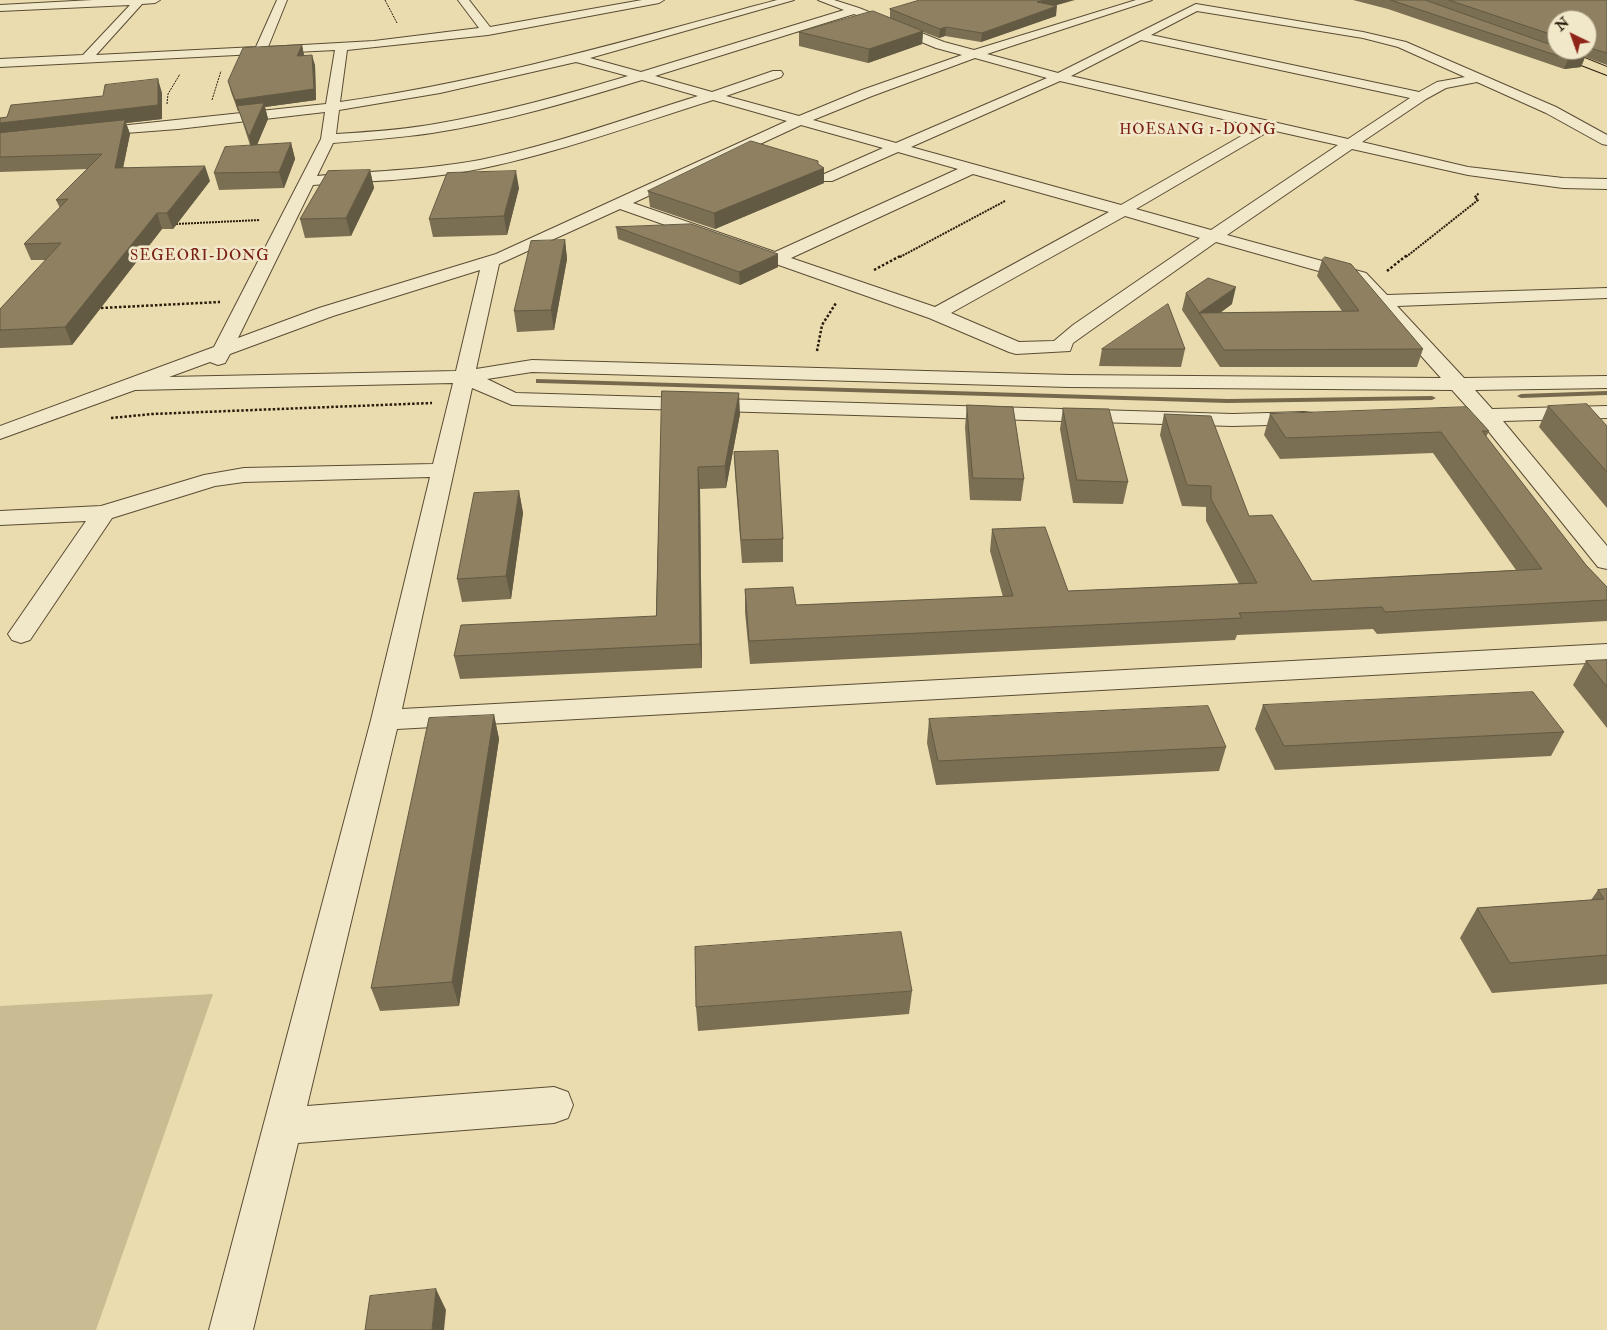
<!DOCTYPE html>
<html>
<head>
<meta charset="utf-8">
<style>
	body { margin:0 }
	#map { position:relative; width:1607px; height:1330px; overflow:hidden; background:#eadcae; font-family:"IM FELL Double Pica",serif }
	canvas { display:block }
	.north { position:absolute; left:1547px; top:10px; width:50px; height:50px; box-sizing:border-box; background:#f1e8ca; border:1px solid #a1967e; border-radius:50%; rotate:318deg; font-size:14px; font-weight:700; line-height:20px; text-align:center; color:#2a1c0c }
	.north::after { content:''; display:block; margin:auto; width:18px; height:22px; background:#8f2418; clip-path:polygon(50% 0,100% 100%,50% 72%,0 100%) }
</style>
</head>
<body>
<div id="map">
<canvas width="1607" height="1330"></canvas>
<div class="north">N</div>
</div>
<script>
const ctx = document.querySelector('canvas').getContext('2d');
ctx.lineJoin = 'round';
function fillPath(path, color) {
  ctx.fillStyle = color;
  ctx.fill(path, 'evenodd');
}
function trace(path, color, width, dash) {
  ctx.strokeStyle = color;
  ctx.lineWidth = width;
  ctx.lineCap = dash ? 'butt' : 'round';
  ctx.setLineDash(dash || []);
  ctx.stroke(path);
}
function label(font, color, halo, rows, align = 'center') {
  ctx.font = font + ' "IM FELL Double Pica",serif';
  ctx.lineWidth = 5;
  ctx.setLineDash([]);
  ctx.textBaseline = 'middle';
  ctx.strokeStyle = halo;
  ctx.fillStyle = color;
  for (const [text, x, y, turn = 0] of rows) {
    ctx.save();
    ctx.translate(x, y);
    ctx.rotate((+turn || 0) * Math.PI / 180);
    ctx.textAlign = isNaN(turn) ? turn : align;
    if (halo) ctx.strokeText(text, 0, 0);
    ctx.fillText(text, 0, 0);
    ctx.restore();
  }
}
fillPath(new Path2D(`
	M213,994L96,1330H0V1006Z`), '#c9bb92');
fillPath(new Path2D(`
	M536,379L1228,399L1432,396L1436,398L1432,400L1228,403L539,383H536Z
	M1607,391V395L1521,398L1517,396L1521,394Z`), '#76684c');
const minor = new Path2D(`
	M93,0H160L155,3L142,4L96,55L256,47L277,0H287L268,47L374,41L479,28L458,0H469L490,27L642,0H664L659,3L488,35L347,50L340,102C489,81 632,39 777,0H794L590,58L641,72L844,10L818,0H834L859,8L944,42L974,50L1136,0H1152L987,54L1058,73L1196,4L1363,32L1406,42L1556,107L1607,135V145L1602,144L1546,113L1477,82L1446,88L1426,99L1362,142L1468,167L1563,178L1607,179V189L1563,188L1468,175L1352,149L1227,235L1366,273L1387,295L1607,288V298L1397,306L1464,378L1607,376V388L1475,390L1492,409L1607,406V418L1503,421L1607,546V569L1598,567L1481,422L1465,420L1461,416L1465,412L1470,410L1452,390L1069,387L532,372L487,379L516,393L1233,414L1304,412L1312,413L1315,418L1312,423L1304,424L1233,426L512,405L472,388L402,709L1607,644V662L397,729L307,1106L554,1087L568,1092L573,1105L568,1118L554,1123L298,1143L253,1330H209L371,720L430,477L244,482L215,486L112,518L30,640L21,643L12,640L8,634L86,521L0,525V511L101,506L204,475L244,468L433,464L453,383L135,390L0,439V426L214,347L321,139L325,112L178,129L86,136L84,133L91,129L326,104L335,50L0,67V59L83,55L130,5L0,11V5ZM1197,11L1363,38L1398,47L1465,77L1437,82L1419,92L1151,35ZM854,14L936,48L962,55L862,90L799,116L726,96L781,77L783,74L781,71H773L712,92L655,76ZM1141,40L1410,98L1348,139L1071,76ZM975,58L1047,78L896,143L813,120L872,96ZM576,62L628,76C564,95 500,113 435,124C402,130 369,132 336,134L339,110L440,93ZM642,80L698,96C626,118 554,145 480,160C427,170 371,171 317,176L333,143C366,140 399,138 432,133C503,122 573,101 642,80ZM1060,81L1257,127L1121,205L911,147ZM713,100L787,121L496,254L319,308L238,338L313,185C368,181 425,180 479,169C558,153 636,124 713,100ZM801,125L883,148L822,175L819,178L822,181H832L898,152L958,169L775,252L633,203ZM1271,130L1338,145L1211,230L1136,209ZM973,174L1109,212L935,307L791,258ZM620,209L929,318L1009,352L1016,354L1070,351L1073,343L1087,333L1216,242L1354,281L1441,378L1069,375L532,360L476,369L499,264ZM1125,216L1200,238L1073,325L1054,341L1019,342L951,313ZM480,270L456,371L169,377L210,362L218,365L225,363L230,354L333,316Z`);
const major = new Path2D(`
	M1549,44L1557,47V50H1565L1607,67V75L1545,51L1543,48Z`);
trace(minor, '#5a4c34', 2);
trace(major, '#2a1c0c', 2);
trace(new Path2D(`
	M385,0L397,23
	M212,100L221,71
	M167,104L168,94L180,74`), '#2a1c0c', 1, [2, 1]);
trace(new Path2D(`
	M176,224L260,220
	M900,257L1005,201
	M1406,257L1478,200L1475,197L1479,193`), '#2a1c0c', 2, [2, 1]);
trace(new Path2D(`
	M874,270L902,255
	M1387,271L1407,255
	M101,308L220,302
	M817,351L822,325L836,303
	M111,418L152,414L432,403`), '#2a1c0c', 2.5, [2.5, 2]);
fillPath(minor, '#f1e8ca');
fillPath(major, '#eadcae');
fillPath(new Path2D(`
	M1353,0H1607V65L1585,57L1581,67L1564,69L1388,9ZM1557,20H1587V50H1557Z
	M1055,6L1056,16L981,42L945,36L939,38L923,32L922,44L868,63L799,46V32L890,18V9Z
	M302,45L304,56L315,65L316,100L265,107L268,119L257,145L291,143L295,159L284,188L219,190L214,173L250,145L239,111H238L231,92L228,81Z
	M162,93V119L126,123L130,134L123,167L210,181L173,229H162L72,345L0,348V309L46,260H31L24,244L60,208L56,200L87,169L0,172V118Z
	M818,165L824,168V183L715,229L650,207L648,191Z
	M370,170L374,188L351,236L305,238L300,219Z
	M519,188L507,235L433,237L429,219Z
	M616,227L778,267L740,285L618,239Z
	M565,240L567,259L554,330L517,332L514,311Z
	M1322,260L1423,349L1417,367H1220L1182,310L1186,293L1232,304L1220,313L1342,311L1317,276Z
	M1102,349H1185L1181,367L1099,366Z
	M662,391L740,414L726,488L700,489L702,668L460,679L454,656L656,616Z
	M967,405L1024,479L1021,501L970,500L965,427Z
	M1548,406L1607,426V508L1539,427Z
	M1063,408L1128,482L1123,504L1073,503L1060,429Z
	M1164,414L1249,516L1312,581L1516,570L1433,453L1280,459L1264,435L1270,414L1489,431L1486,437L1586,565L1607,587V621L1377,634L1373,629L1237,635L1235,640L750,664L745,612V589L796,605L1003,597L990,551L992,529L1068,591L1239,584L1206,521V507L1182,506L1160,435Z
	M734,452L783,539V562L742,563L735,474Z
	M519,491L523,513L511,599L462,602L457,579Z
	M1607,660V728L1573,685L1586,661Z
	M1263,705L1564,732L1551,756L1275,770L1255,729Z
	M494,715L499,739L459,1006L380,1011L371,988Z
	M929,719L1226,747L1219,771L936,785L927,743Z
	M1607,889V984L1492,993L1460,938L1477,908L1591,900L1598,890Z
	M912,991L909,1014L698,1031L696,1007Z`), '#7a6e53');
fillPath(new Path2D(`
	M1045,0H1075L1036,11L1037,2Z
	M1057,6L1056,16L981,42L982,33Z
	M946,27L945,36L939,38L940,29Z
	M923,31L922,44L868,63L869,49Z
	M302,45L304,55L300,66L297,56Z
	M312,55L315,65L316,100L265,107L268,119L253,154L249,137L239,111H238L235,100Z
	M1585,57L1581,67L1564,69L1568,59Z
	M158,79L162,93V119L126,123L130,134L120,183L115,168L124,123L0,138V123L158,105Z
	M291,143L295,159L284,188L279,172Z
	M205,166L210,181L173,229L167,213Z
	M824,168V183L715,229L714,213Z
	M370,170L374,188L351,236L346,218Z
	M516,171L519,188L507,235L504,216Z
	M157,213L162,229L72,345L65,327Z
	M565,240L567,259L554,330L551,310Z
	M778,254V267L740,285L739,272Z
	M1236,287L1232,304L1206,323L1199,313Z
	M739,393L740,414L726,488L725,466Z
	M698,467L700,489L702,668L700,644Z
	M519,491L523,513L511,599L506,576Z
	M494,715L499,739L459,1006L452,982Z
	M436,1289L446,1310L444,1330H432Z`), '#635a43');
const building = new Path2D(`
	M920,0H1045L1037,2L1057,6L982,33L946,27L940,29L890,9Z
	M1391,0H1425L1557,47V50H1566L1585,57L1568,59Z
	M1449,0H1607V53L1587,47V20H1557V36Z
	M873,11L923,31L869,49L799,32Z
	M302,45L297,56L312,55L314,89L235,100L228,81L243,48Z
	M158,79V105L0,123V118L7,117L11,105L103,96L105,85Z
	M264,103L249,137L237,106Z
	M125,120L115,168L205,166L167,213H157L65,327L0,330V309L61,243L24,244L68,199L56,200L102,154L0,157V133Z
	M751,141L818,161V164L824,168L714,213L648,191Z
	M291,143L279,172L214,173L225,147Z
	M370,170L346,218L300,219L328,171Z
	M516,171L504,216L429,219L447,173Z
	M691,224L778,254L739,272L616,227Z
	M565,240L551,310L514,311L531,241Z
	M1325,257L1351,264L1423,349L1224,350L1186,293L1208,278L1236,287L1199,313L1359,311L1322,260Z
	M1168,304L1185,349H1102Z
	M662,391L739,393L725,466L698,467L700,644L454,656L461,625L656,616Z
	M1587,404L1607,426V472L1548,406Z
	M967,405L1013,407L1024,479L973,478Z
	M1467,407L1489,431H1482L1586,565L1607,587V600L1385,612L1382,607L1239,613L1242,618L749,641L745,589L793,587L796,605L1013,596L992,529L1045,527L1068,591L1257,583L1211,499V486L1187,485L1164,414L1211,416L1249,516L1272,515L1312,581L1542,569L1441,432L1286,438L1270,414Z
	M1063,408L1109,409L1128,482L1077,480Z
	M778,451L783,539L741,540L734,452Z
	M519,491L506,576L457,579L474,493Z
	M1607,660V687L1586,661Z
	M1533,692L1564,732L1284,746L1263,705Z
	M1208,706L1226,747L938,761L929,719Z
	M494,715L452,982L371,988L429,718Z
	M1607,889V955L1510,963L1477,908L1604,899L1598,890Z
	M901,932L912,991L696,1007L695,947Z
	M436,1289L432,1330H365L370,1296Z`);
fillPath(building, '#8e8060');
trace(building, '#635a43', 1);
ctx.letterSpacing = '1px';
label('15px', '#7a1f14', '#f1e8ca', [
	["HOESANG 1-DONG",1198,131],
	["SEGEORI-DONG",200,257]
]);
ctx.letterSpacing = '0px';
</script>
</body>
</html>
